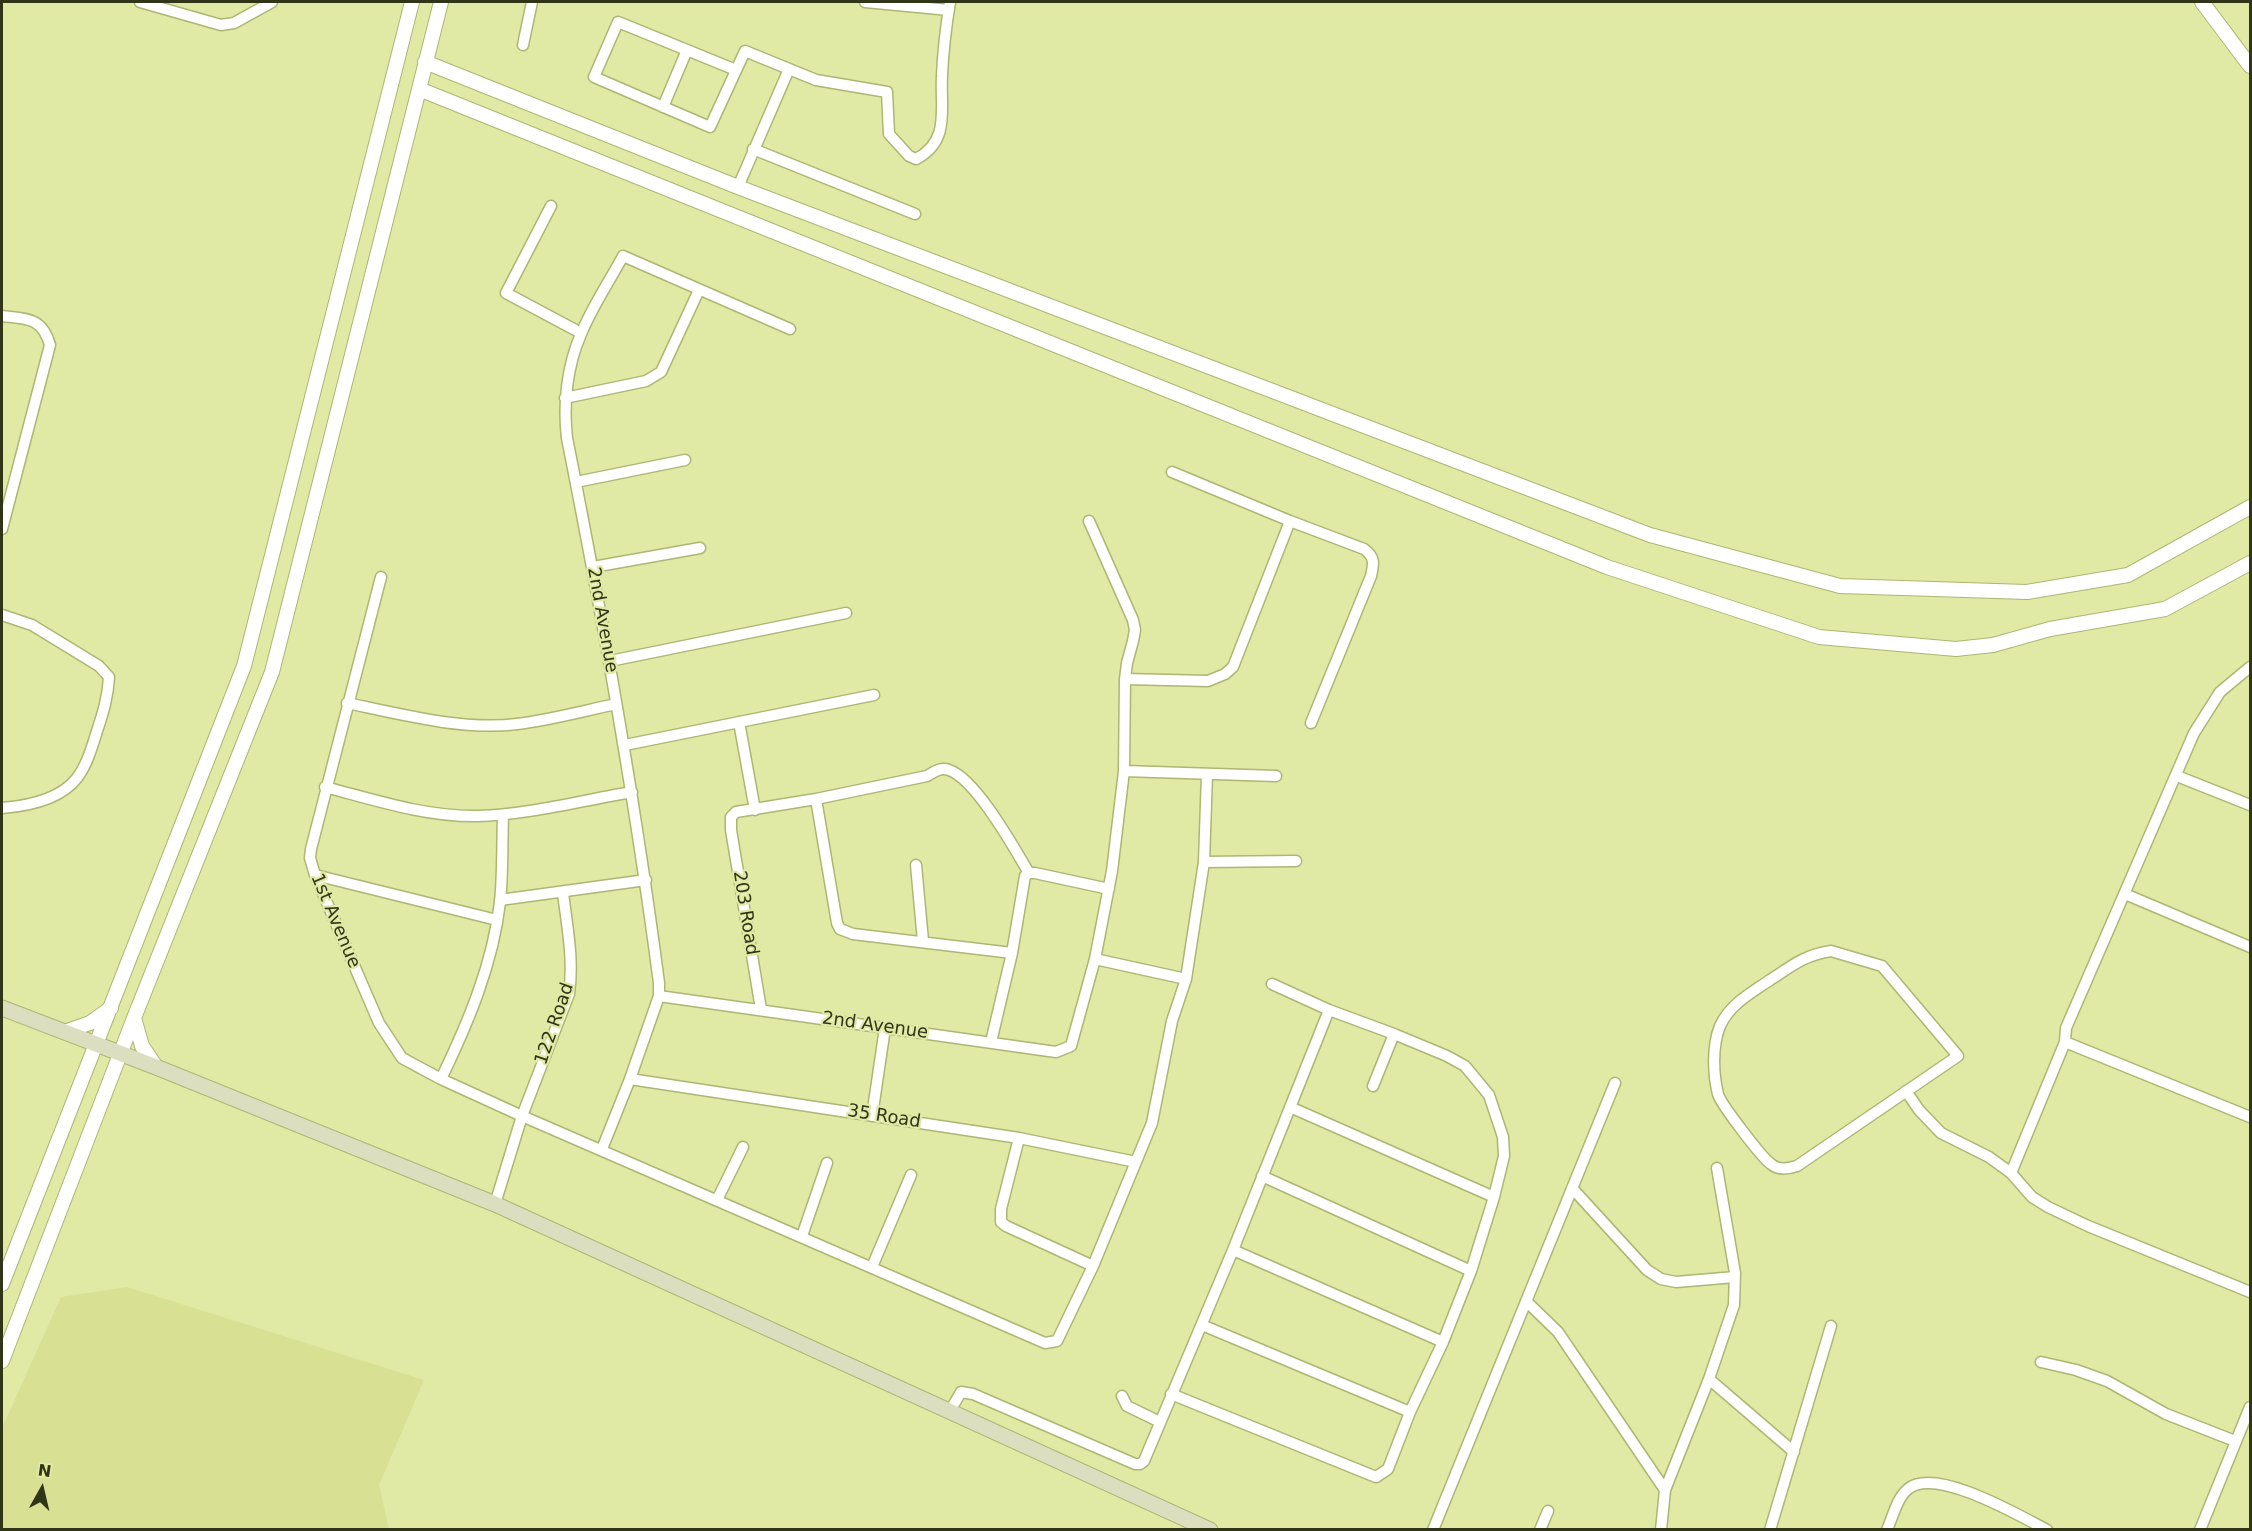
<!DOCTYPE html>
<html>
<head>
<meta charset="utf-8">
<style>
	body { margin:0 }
	#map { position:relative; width:2252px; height:1531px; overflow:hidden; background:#e1eaa4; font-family:"DejaVu Sans",sans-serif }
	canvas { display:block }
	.frame { position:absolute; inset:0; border:3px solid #313518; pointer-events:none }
	.north { position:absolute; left:12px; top:1459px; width:60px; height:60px; -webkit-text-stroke:4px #e1eaa4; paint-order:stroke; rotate:8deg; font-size:16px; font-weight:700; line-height:24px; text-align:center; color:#313518 }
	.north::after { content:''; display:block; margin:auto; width:21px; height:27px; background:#313518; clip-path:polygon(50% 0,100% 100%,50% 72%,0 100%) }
</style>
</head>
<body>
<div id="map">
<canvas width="2252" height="1531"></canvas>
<div class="frame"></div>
<div class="north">N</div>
</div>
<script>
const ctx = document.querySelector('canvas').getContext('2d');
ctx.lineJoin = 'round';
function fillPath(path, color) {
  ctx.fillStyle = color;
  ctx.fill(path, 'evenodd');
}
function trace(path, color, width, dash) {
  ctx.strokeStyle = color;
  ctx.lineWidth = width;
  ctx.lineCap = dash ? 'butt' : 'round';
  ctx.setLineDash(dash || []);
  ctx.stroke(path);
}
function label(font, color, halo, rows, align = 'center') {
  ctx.font = font + ' "DejaVu Sans",sans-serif';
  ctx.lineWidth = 4.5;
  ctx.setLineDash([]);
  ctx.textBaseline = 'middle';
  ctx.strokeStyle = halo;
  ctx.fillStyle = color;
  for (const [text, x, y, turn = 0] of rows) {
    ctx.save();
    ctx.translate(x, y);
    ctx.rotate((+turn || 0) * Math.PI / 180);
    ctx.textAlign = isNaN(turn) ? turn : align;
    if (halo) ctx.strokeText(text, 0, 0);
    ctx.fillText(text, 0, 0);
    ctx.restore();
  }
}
fillPath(new Path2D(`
	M127,1287L424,1380L379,1485L389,1529H2V1428L61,1297Z`), '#d7e093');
const minor = new Path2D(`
	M140,2L221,25L234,23L272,2
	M865,2L949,10
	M523,45L532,2
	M736,70L618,22L594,77L710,127L745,51L816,80L887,92L889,134L909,156L916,159C951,141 940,108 942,76C943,51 946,26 950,2
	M663,107L687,50
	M753,149L915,214
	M738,187L789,69
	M551,206L506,293L581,333
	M2,316C27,319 42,317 50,345L2,529
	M565,398L646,381L661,372L699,290
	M1172,472L1290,521L1364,549C1375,557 1374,563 1371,576L1311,723
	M576,482L685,460
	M593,567L700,548
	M381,577L311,849L310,858L315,875L379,1023L402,1058L441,1079L522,1116L1045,1343L1057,1341L1093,1266L1152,1123L1172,1021L1186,979L1204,862L1207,774
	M2,615L32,625L99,666L109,677C108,697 103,713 97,731C92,747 87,765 77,778C60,800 27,806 2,808
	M610,661L846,613
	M2250,667L2220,692L2194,733L2066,1028L2065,1042L2250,1117
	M1125,679L1208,681L1225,674L1233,667L1290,521
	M347,703C399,714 464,731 517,724C550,720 583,711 616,704
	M739,722L755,810
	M625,745L874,695
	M1124,771L1276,776
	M2177,776L2250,805
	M325,787C375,800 426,817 478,816C526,815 584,800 632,792
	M816,799L837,923L840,929L853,934L1012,953
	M1204,862L1296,861
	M916,865L923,941
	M315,875L497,920
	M2125,894L2250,947
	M500,900L646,880
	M1831,951L1882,966L1958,1056L1797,1166C1788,1169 1778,1170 1771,1164C1762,1158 1720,1103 1718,1094C1713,1074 1712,1046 1720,1026C1730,1004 1751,993 1770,980C1792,966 1804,955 1831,951Z
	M1095,959L1186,979
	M659,996L1056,1052L1071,1046L1095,959L1112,871L1124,771L1125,679L1127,663L1133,641L1135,630L1133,620L1089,521
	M761,1009L731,830V817L736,812L816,799L927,776C934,772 940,767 949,770C976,779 1014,848 1029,873
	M991,1042L1012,953L1025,876L1029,873H1035L1109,889
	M441,1079C468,1023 493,964 500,902C503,873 502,844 503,815
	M630,1079L1019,1138L1136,1162
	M1373,1086L1394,1034
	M1906,1091L1919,1110L1941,1133L1989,1157L2011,1173L2032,1197L2048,1207L2088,1226L2250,1292
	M1290,1107L1494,1197
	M872,1116L885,1028
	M1019,1138L1001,1209V1222L1006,1226L1093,1266
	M602,1149L630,1079L659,996V983C635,800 603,619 567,438C563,404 567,366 581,334C592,307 609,282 623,256L790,329
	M2011,1173L2065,1042
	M1262,1176L1471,1271
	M1572,1188L1647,1270L1661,1279L1676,1282L1735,1277
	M717,1200L743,1147
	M495,1204L522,1116L569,994C574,960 567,926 563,893
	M802,1236L827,1163
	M1233,1250L1443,1342
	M872,1267L911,1175
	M1526,1301L1558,1332L1665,1490L1661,1530
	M1202,1325L1410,1412
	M2041,1362L2076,1370L2107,1381L2166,1414L2235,1441
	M1709,1379L1794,1452
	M1171,1394L1376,1477L1388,1469L1410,1412L1443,1342L1471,1271L1494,1197L1504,1156L1503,1137L1489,1095L1465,1066L1447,1056L1394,1034L1329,1010
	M1122,1396L1127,1406L1160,1422
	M950,1411L961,1392L973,1394L1135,1464H1140L1144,1461L1233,1250L1329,1010L1272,984
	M1665,1490L1709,1379L1734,1305L1735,1273L1717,1168
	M1433,1530L1615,1083
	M1540,1530L1548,1511
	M1770,1530L1831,1326
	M1887,1530C1893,1516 1897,1498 1908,1489C1935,1466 2020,1516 2047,1530
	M2200,1530L2250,1407`);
const tertiary = new Path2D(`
	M2202,2L2250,66
	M425,62L738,187L1650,535L1840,586L2027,592L2128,575L2250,507
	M419,89L1607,567L1819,637L1956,649L1993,645L2050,629L2165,609L2250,563
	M134,1018L142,1046L156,1067
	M64,1032L90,1023L111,1008
	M2,1284L244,666L412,2
	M2,1361L134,1018L272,672L441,2`);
const secondary = new Path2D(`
	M2,1008L156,1067L495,1204L1210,1530`);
trace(minor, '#adb672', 13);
trace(tertiary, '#adb672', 16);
trace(secondary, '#adb672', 17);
trace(minor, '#fff', 10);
trace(tertiary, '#fff', 14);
trace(secondary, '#dbdebf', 15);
label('18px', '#313518', '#e1eaa4', [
	["2nd Avenue",602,620,80],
	["203 Road",745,913,81],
	["1st Avenue",335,921,67],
	["122 Road",555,1024,-71],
	["2nd Avenue",875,1026,8],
	["35 Road",884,1117,9]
]);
</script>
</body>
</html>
